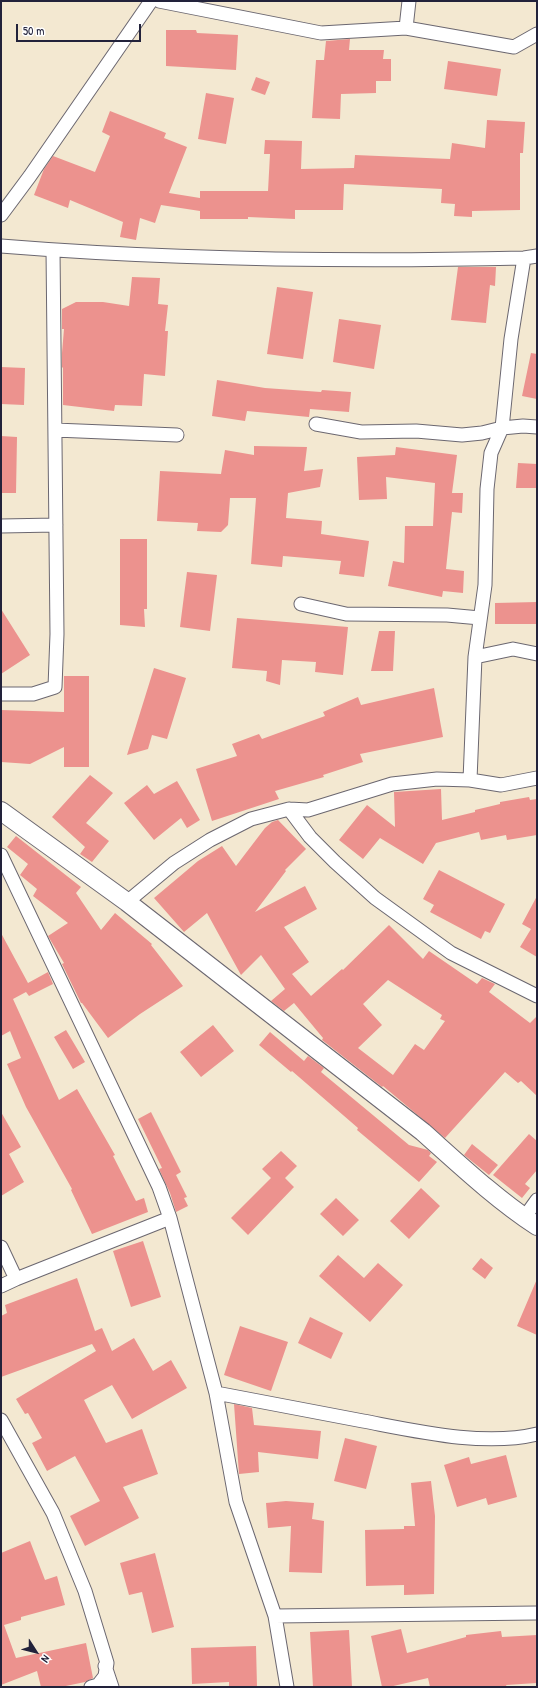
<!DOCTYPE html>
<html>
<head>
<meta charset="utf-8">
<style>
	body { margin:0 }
	#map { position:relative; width:538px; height:1688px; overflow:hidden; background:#f3e8d1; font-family:"Patrick Hand",sans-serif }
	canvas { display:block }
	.frame { position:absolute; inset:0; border:2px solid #22223b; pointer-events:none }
	.north { position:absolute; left:16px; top:1632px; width:40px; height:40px; -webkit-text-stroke:3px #fff; paint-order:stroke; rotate:126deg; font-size:11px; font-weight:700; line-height:16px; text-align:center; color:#22223b }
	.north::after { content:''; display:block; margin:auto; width:14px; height:18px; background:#22223b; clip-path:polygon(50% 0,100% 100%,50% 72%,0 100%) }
	.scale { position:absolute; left:16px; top:24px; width:125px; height:18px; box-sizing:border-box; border:2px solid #22223b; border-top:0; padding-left:5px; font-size:12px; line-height:14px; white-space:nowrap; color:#22223b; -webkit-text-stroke:3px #fff; paint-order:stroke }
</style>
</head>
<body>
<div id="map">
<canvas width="538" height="1688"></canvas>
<div class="frame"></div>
<div class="north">N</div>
<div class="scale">50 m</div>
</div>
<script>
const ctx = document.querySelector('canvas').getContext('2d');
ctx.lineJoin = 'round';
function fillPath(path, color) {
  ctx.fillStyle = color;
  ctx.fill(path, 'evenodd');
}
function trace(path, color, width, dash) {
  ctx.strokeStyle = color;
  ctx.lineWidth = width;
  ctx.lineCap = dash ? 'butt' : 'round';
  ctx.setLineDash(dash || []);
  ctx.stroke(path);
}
fillPath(new Path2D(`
	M166,30H196L197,33L238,35L236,70L166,66Z
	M350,39L349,50H384L383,59H391V81H376V93L341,94L340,119L312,118L316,60H324L326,41Z
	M448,61L501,69L497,96L444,89Z
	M256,77L270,82L265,95L251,90Z
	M206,93L234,98L226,144L198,139Z
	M110,111L166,133L164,138L187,147L169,193L200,198V191H268L270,154H264L265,140L302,141L301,169L354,168L355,155L450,159L452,143L485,148L487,120L525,122L523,153H520V210L472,211V217L454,216L455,204L441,203L442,189L344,184L343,210H295V219L248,217V219H200V211L161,205L155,223L140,218L136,240L120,237L123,222L70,200L68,208L34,195L44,169L53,156L95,172L110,136L102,132Z
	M458,267H496L495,286L490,285L486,323L451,320Z
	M132,277L160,278L158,304L168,305L165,331H168L165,376L144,374L142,406L115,405L114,411L63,405V368L62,367V353L64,329H62V309L76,302H103L129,306Z
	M277,287L313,292L303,359L267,354Z
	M339,319L381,325L374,369L333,362Z
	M531,353L537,354V399L522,396Z
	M1,367L25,368L24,405L1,404Z
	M217,380L265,388L321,392L322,390L351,392L349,412L310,409L309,417L247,411L245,421L212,416Z
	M1,436L17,437L16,493H1Z
	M254,446L307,447L304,471L323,469L320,487L288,493L286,518L322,521L321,534L369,541L364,577L339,574L341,561L283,556L282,567L251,564L256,498H230L228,525L221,532L197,531L198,523L157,521L160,471L221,474L225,450L254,455Z
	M396,447L457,455L452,493H463L462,513L452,512L446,569L464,571L463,593L443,591L442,597L388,586L393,561L404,563L405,526H433L435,483L386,477L387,499L359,500L357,457L395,455Z
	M518,463L537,464V488H516Z
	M120,539H147V609H144L145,627L120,625Z
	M187,572L217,575L210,631L180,627Z
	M537,602V624H495V603Z
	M1,609L30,655L1,674Z
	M237,618L348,627L343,675L315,672L316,662L282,660L280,685L266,681L267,671L232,668Z
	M379,631H395L393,671H371Z
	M154,668L186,678L167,739L152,735L148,749L127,755Z
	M64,676H89V767H64V747L30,764L1,762V710L64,712Z
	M434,688L443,737L360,754L363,762L323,775L324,777L275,791L279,799L212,821L196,769L237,756L232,744L259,734L262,739L325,716L323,712L358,697L361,705Z
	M90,775L113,793L86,823L109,841L92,862L80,854L85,847L52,817Z
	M177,781L200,820L187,828L181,818L154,840L124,803L147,785L154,794Z
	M441,789L442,820L475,812V810L500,804V802L529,797L530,800L537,799V835L507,840L506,835L481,840L479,832L436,843L423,864L380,838L363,859L339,840L367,805L395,827L394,792Z
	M278,820L306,849L285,870L286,871L255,912L305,886L317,909L284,927L309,962L292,974L311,996L342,969L343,970L389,925L423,959L429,951L477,984L482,978L495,984L489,992L530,1023L537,1016V1096L521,1081L518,1083L505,1072L445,1138L383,1086L382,1087L322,1040L323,1038L294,1003L284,1011L271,1001L285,989L261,955L241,975L207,913L184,932L154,898L198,861L222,846L236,866L265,828L272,822ZM388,980L442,1015L440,1019L445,1021L424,1050L415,1044L393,1075L358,1048L382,1025L363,1004Z
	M16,836L81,887L76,893L101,930L115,913L152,944L151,945L183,986L140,1014L108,1038L82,1003H81L62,964L64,963L48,936L68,923L33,896L37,889L20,875L28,864L7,847Z
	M439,870L505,904L490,933L485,931L481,939L430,912L434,905L423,899Z
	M537,896V957L520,947L531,929L522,924Z
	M1,933L28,983L48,972L53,984L29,996L26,992L13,999L59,1100L77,1089L115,1155L113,1156L136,1201L144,1198L148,1212L92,1234L71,1190L72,1189L26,1107L7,1064L21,1058L10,1031L1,1036Z
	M213,1025L234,1051L201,1077L180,1052Z
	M66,1030L85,1062L73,1069L54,1037Z
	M270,1032L304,1061L308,1056L324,1068L321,1072L409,1145L428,1150L431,1153L429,1156L437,1162L419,1182L357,1130L358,1128L292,1071L291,1072L259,1045Z
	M1,1112L21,1147L9,1154L24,1182L1,1196Z
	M151,1112L181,1172L176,1175L187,1197L184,1198L188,1206L176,1212L170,1193L159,1169L162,1168L138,1119Z
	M529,1134L537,1141V1170L525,1184L530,1188L522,1198L493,1175Z
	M472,1144L498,1165L489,1175L464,1155Z
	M281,1151L297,1166L285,1178L294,1187L248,1235L231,1218L271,1178L262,1169Z
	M421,1188L440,1206L409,1239L390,1221Z
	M336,1198L359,1220L343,1236L320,1214Z
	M143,1241L161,1297L131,1307L113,1251Z
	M338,1255L364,1278L378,1263L403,1285L370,1322L319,1276Z
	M481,1258L493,1268L485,1279L472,1269Z
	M77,1278L95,1331L102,1328L112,1351L134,1338L153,1371L171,1360L187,1388L132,1419L112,1385L84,1400L106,1443L142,1429L158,1474L123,1487L139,1518L85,1546L70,1516L100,1501L75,1456L47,1471L32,1443L42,1438L28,1413L25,1414L16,1399L96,1351L92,1344L1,1377V1316L7,1313L5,1305Z
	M537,1279V1335L517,1326Z
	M310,1317L343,1333L331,1359L298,1343Z
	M240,1326L288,1342L271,1391L224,1375Z
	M234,1404L252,1408L254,1425L321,1431L318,1459L258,1452L259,1472L239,1474Z
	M345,1438L377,1446L366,1489L334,1481Z
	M506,1455L517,1497L488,1505L486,1498L457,1507L444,1465L469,1457L471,1464Z
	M431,1481L435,1516L434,1594L404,1595V1585L366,1586L365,1530L404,1529V1526H415L411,1483Z
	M286,1501L314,1503L312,1519L324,1521L322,1573L289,1572L291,1526L268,1528L266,1503Z
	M30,1541L45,1580L57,1576L65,1605L21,1617V1620L4,1625L16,1658L86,1643L93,1678L85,1682L61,1687H41L37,1671L1,1685V1553Z
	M155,1553L174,1627L152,1633L142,1592L129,1595L120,1563Z
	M401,1629L407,1653L466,1637V1635L501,1631L502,1637L537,1635V1683L506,1685L507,1687H430L428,1678L389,1687H382L371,1636Z
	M349,1630L352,1687H313L310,1632Z
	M256,1646L257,1687H229V1682L192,1684L191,1648Z`), '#ec928e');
const street = new Path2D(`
	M159,1L321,33L406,28L514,47L537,34
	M406,28L409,1
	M1,215L30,176L151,1
	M1,246C175,260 350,262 524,258L537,256
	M316,424L361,432L416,431L462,435L482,433L502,428L523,426L537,427
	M55,430L177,435
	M1,526L56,525
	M301,604L346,614L447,615L480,618
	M475,657L513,649L537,654
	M1,694H33L55,687L57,634L53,250
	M470,780L475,657L485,585L487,489L491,453L502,428L511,339L524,258
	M289,809L310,837L335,862L375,898L451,953L537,996
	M1,855L159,1187L170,1218L216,1393L236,1502L275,1616L287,1687
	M127,902L174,863L210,840L251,819L289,809L308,810L392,784L437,779L470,780L501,785L537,778
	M524,1218L537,1200
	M1,1247L16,1279
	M1,1286L16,1279L170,1218
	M216,1393C265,1402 314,1412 363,1421C416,1431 484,1447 537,1434
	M1,1420L53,1513L85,1591L107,1663L105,1676L98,1685L91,1687
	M275,1616L537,1613
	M105,1666L112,1687`);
const secondary = new Path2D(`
	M1,811L127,902L423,1132C460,1165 496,1199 537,1226`);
trace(street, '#6b6770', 15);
trace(secondary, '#6b6770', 20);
trace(street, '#fff', 13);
trace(secondary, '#fff', 18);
</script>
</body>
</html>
